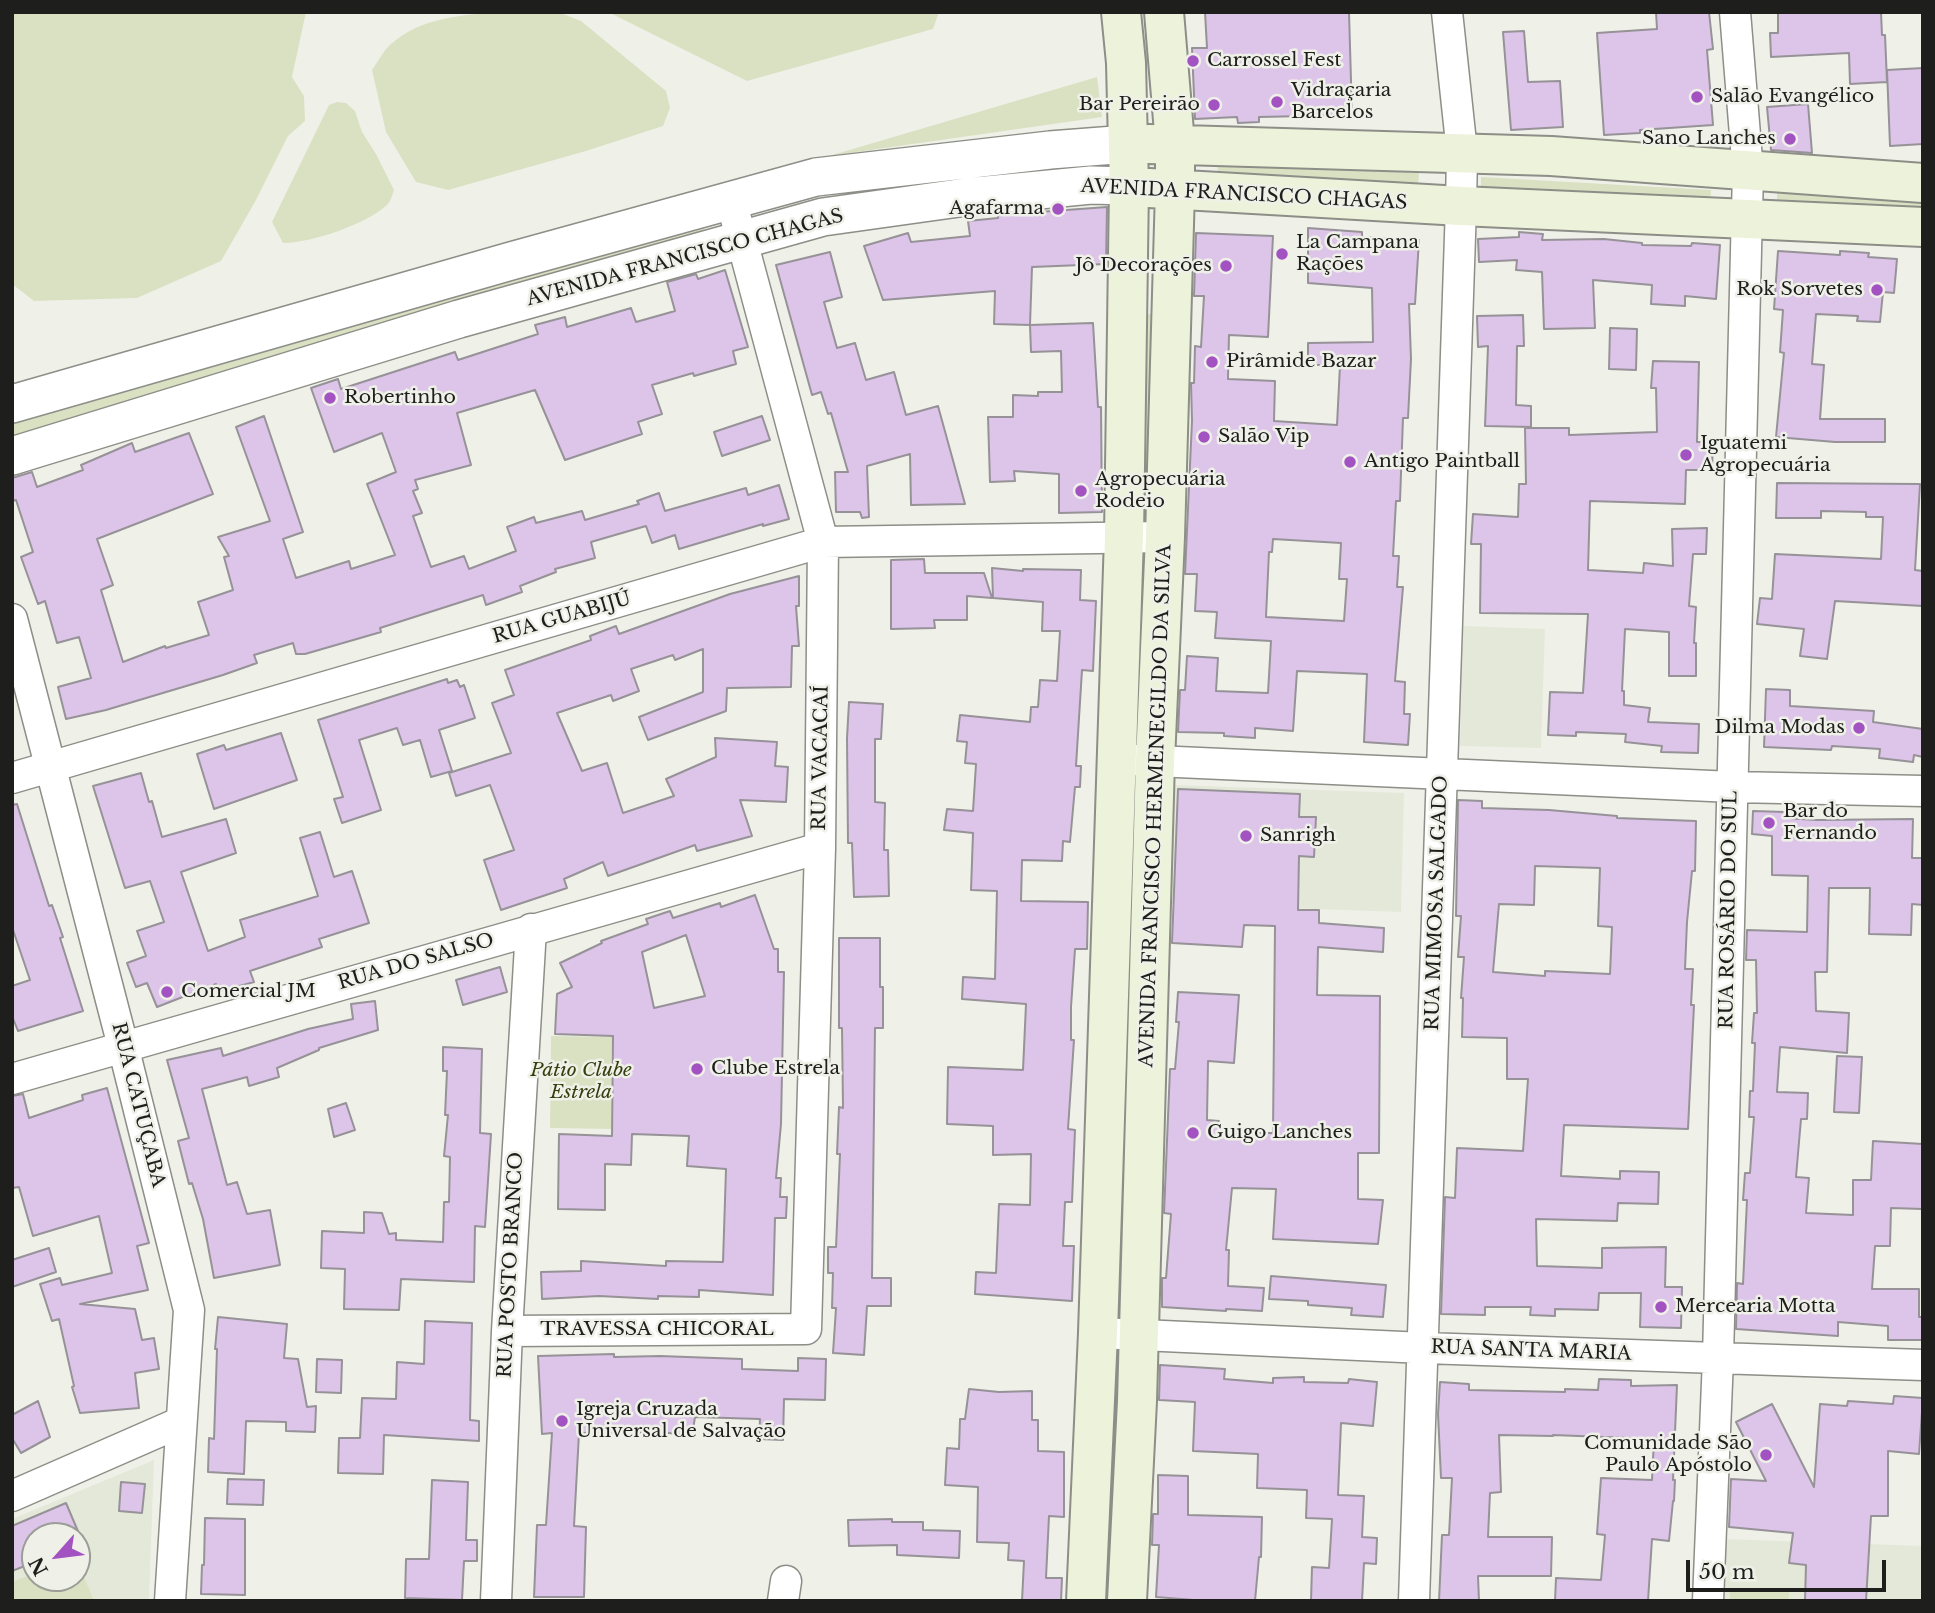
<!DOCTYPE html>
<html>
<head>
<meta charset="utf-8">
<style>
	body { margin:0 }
	#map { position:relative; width:1935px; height:1613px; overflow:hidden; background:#eff1e9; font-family:"Libre Baskerville",serif }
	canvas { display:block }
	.frame { position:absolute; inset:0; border:14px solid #1e1f1c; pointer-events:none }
	.north { position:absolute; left:21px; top:1522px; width:70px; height:70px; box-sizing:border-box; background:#eff1e9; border:2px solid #9b9d97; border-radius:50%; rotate:242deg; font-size:19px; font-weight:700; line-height:28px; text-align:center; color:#1e1f1c }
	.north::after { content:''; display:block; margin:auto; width:24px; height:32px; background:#a352c2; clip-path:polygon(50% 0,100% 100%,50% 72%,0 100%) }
	.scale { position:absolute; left:1686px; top:1560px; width:200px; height:32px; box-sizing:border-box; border:4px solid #1e1f1c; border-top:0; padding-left:9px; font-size:21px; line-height:24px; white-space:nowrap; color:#1e1f1c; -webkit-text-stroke:5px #eff1e9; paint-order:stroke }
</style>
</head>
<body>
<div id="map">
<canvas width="1935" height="1613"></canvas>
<div class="frame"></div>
<div class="north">N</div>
<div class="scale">50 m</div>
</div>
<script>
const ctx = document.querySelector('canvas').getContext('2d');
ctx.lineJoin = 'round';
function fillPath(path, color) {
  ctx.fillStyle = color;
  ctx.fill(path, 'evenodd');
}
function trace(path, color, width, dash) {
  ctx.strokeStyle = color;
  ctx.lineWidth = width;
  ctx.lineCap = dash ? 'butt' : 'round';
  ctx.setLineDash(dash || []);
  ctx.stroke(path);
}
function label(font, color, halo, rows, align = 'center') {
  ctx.font = font + ' "Libre Baskerville",serif';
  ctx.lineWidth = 5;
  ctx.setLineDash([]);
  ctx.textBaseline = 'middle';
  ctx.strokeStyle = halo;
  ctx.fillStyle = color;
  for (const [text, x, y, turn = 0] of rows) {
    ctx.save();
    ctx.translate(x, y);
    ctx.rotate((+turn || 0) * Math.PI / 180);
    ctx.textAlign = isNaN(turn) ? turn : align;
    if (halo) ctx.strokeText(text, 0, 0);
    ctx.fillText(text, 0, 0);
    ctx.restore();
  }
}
fillPath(new Path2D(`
	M1463,626L1545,629L1541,748L1460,746Z
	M1174,785L1404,793L1401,912L1171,904Z
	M154,1460L149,1601H12V1519ZM35,1536H77V1578H35Z
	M1725,1539L1923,1546V1601H1723Z`), '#e4e8d9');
fillPath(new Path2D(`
	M12,12H306L292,77L304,96L305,121L288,136L256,200L221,261L137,298L34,301L12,284Z
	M494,12H558L581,21L666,91L670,108L663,126L586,151L448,190L416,182L386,132L372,70C378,61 384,50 391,44C421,18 457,16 494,12Z
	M608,12H939L933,29L747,81Z
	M1097,77L1102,117L829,156Z
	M337,102L346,103L355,111L362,132L376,154L394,190C392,196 391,201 387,205C367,224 311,243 283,243L272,222L329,105Z
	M1218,162L1419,173L1418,188L1217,177Z
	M1481,177L1711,190L1710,204L1481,192Z
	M1777,190L1923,198V212L1777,204Z
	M702,222L706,237L12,437V421Z
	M1138,314H1154L1147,518L1131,517Z
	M551,1036L612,1037L611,1129L550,1128Z
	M1103,1361L1117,1362L1110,1601H1095Z
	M77,1560L94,1601H12V1582L35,1573V1578H77Z
	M1730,1588L1789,1589V1601H1730Z`), '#dae1c3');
const building = new Path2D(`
	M1205,12H1349L1352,115L1259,117V122L1238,123L1237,117L1195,119L1192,48H1207Z
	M1656,12H1709L1713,49L1707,50L1713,125L1640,130V133L1604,135L1597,33L1657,29Z
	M1778,12H1881L1882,35H1885L1887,82L1850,84L1849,53L1771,57L1770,33H1778Z
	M1524,31L1528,82L1560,81L1563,127L1511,130L1503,32Z
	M1923,68V144L1890,146L1887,70Z
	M1808,104L1812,153L1771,150L1767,107Z
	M1107,207L1106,264L1032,267L1030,325L1093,323L1098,407H1101L1102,512L1059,513V474L1014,471L1015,481L990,482L988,417H1013V395L1038,396V392H1062L1061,351L1031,352L1030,325L994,324L995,291L883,300L864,246L908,233L911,242L970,236L968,221L998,218V215Z
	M1308,228L1362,232V237L1419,240L1415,304H1409L1411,359L1408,418H1403L1400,501H1396L1393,556H1399L1397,587H1403L1395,681L1405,682L1404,714H1410L1408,745L1364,742L1367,674L1297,671L1293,731L1255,728V738L1224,736V733L1178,732L1180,690H1185L1187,656L1218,658L1216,691L1268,693L1271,641L1215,638L1217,612L1195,611L1197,574H1185L1192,421L1191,383H1194L1195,346L1201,347L1204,296H1194L1196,233L1273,236L1268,337L1229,335L1228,379L1275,381L1274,421L1337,425L1340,365H1308V343L1373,342L1372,288L1308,283ZM1273,539L1341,543L1339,579H1347L1344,621L1266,617L1269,552H1272Z
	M1519,232L1543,234L1542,240L1604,239L1642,243V245L1691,246L1692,243L1720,245L1716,299L1685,296V306L1651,304L1652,285L1593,280L1595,328L1544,329L1542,272L1516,270L1517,260L1479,262L1478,239L1519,237Z
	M1778,251L1840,255V251L1869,253L1868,257L1897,259L1894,293L1883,292L1880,322L1857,321L1858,316L1816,314L1812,364L1824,365L1820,419H1885V442H1835L1776,437L1784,353L1780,352L1783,310L1774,309Z
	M830,252L842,297L824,302L837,348L855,343L866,380L894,372L906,415L938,406L965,504L911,505L910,454L867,466L869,517L862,518L860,512H836L835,472H848L831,413L828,414L821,392L812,395L776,265Z
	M725,270L748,347L733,351L736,364L694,376L693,373L652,385L662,414L638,422L642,434L565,460L535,390L457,413L471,465L415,480L418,489L413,491L422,513L413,516L431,567L464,556L469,569L516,551L507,527L534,517L536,523L582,511L585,520L639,504L637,501L659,493L665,511L746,488L748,495L779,485L789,519L763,526V524L679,549L675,535L652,543L646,526L591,542L595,558L555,569L556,572L520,586L522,592L486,605L483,595L380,628L381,632L305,654H296L293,643L254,655L257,663L223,675L106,710L66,719L58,687L91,678L79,637L57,643L45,601L38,604L21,557L33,552L16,500L12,501V478L32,472L37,487L83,470L81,465L132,443L135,452L189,433L213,494L97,539L113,585L101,590L123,662L165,646L166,648L209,635L198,602L233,590L224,557L229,556L218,537L270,521L236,427L264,416L303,532L283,539L296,578L349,561L351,569L395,555L367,484L396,472L382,433L334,452L311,388L338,379L341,389L455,352L458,360L538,334L535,325L565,317L567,327L631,308L636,322L675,311L667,282L696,274L698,279Z
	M1523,315L1524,346H1517L1516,405L1531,406V427L1485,426L1488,346L1478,347L1477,316Z
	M1610,328L1637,329L1636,370L1609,369Z
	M1653,361L1699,362L1697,442H1713L1712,470H1686L1685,504L1590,501L1588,570L1643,573L1644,563L1673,566L1672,529L1707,528L1706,554H1693L1689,606L1696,607L1694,643H1696V676H1669V632L1625,629L1622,691H1624V705L1650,708L1648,722L1699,724L1698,753L1661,752L1662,746L1625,742L1626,734L1576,732V736L1548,735L1550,692L1583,693L1588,614L1480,613L1481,544H1471L1473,514L1518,517L1519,484H1526L1525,428H1569V435L1657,432L1656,388H1651Z
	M762,416L770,440L722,456L714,432Z
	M1777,483L1920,484L1915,570L1923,571V606L1835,601L1827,659L1800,656L1804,629L1757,624L1760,598L1772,599L1775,554L1881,559L1883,517H1866V512L1821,511V518H1776Z
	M924,559L925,573H984L992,598L967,596V620H934L935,628L891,629V560Z
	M992,568L1023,571V569L1081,570L1080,600L1096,601L1093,671L1082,670L1076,766H1081L1080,787H1075L1070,842L1063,841L1062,861L1022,860L1021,901L1088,902L1087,949H1075L1071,1007V1040H1074L1068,1129L1075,1130L1072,1202H1065L1063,1246H1074L1072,1301L975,1294L976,1272L996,1273L999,1204L1030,1205L1031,1154L993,1155V1126L947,1124L948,1067L1023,1070L1026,1004L962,999L963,977L995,979L997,891L971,890L973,833L944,830L947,809L973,811L976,764L965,763L967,742L957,741L960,715L1030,722L1031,707H1038L1040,680L1057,681L1060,631H1042L1043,602L993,598Z
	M799,576V606H796L799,646H792L791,687L727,688L726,711L648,740L639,717L703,692V649L675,660L673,655L631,669L639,691L613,701L611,695L557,713L582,771L607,763L623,813L674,796L666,779L716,757L715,738L777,742L775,766L788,767L786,802L740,800L752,836L697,851L695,845L608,876L603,862L564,879L567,888L501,910L484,860L514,850L490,785L456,796L449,773L511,753L492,703L514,695L505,670L591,640L590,636L616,626L619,634L730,594Z
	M447,679L448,683L457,680L460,687L464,685L475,718L439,730L452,771L431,777L420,740L403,745L397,728L359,740L381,810L342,823L334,799L343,797L318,720Z
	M1766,689L1790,690V706L1874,711L1873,722L1923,729V757L1914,755L1913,762L1879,758L1880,749L1832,746L1831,750L1764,747Z
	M849,702L883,704L881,739H875V802L885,803L884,850H888L889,896L854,897L852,843H848L847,738Z
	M281,733L297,780L214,809L197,754L224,745L226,750Z
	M141,773L149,802L152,801L162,837L226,819L236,853L181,872L208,951L245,937L240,920L318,896L300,838L320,832L334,877L352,871L369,923L319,939L322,947L250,971L254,982L218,992L216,984L157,1007L147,983L136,987L127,963L146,956L137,931L164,922L150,881L125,888L93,786Z
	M1178,789L1300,794L1299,817H1316L1314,857L1299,856L1298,910H1319V923L1384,928L1383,952L1318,947L1317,995L1380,996L1379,1153H1358V1199L1383,1200L1378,1244L1273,1239L1276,1189L1232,1188L1226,1250H1229L1228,1286L1264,1288L1262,1311L1226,1309V1311L1162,1307V1278H1166L1171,1214L1164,1213L1170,1069H1175L1179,1022H1176L1178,992L1239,995L1234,1063L1208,1061L1207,1120L1219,1121V1133H1273L1275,926L1244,925L1242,947L1172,943Z
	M1458,800L1482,801V808L1549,810L1617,816V818L1696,821L1695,871H1692L1687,922L1685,969H1693L1691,1005H1694L1688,1129L1564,1125L1561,1176L1620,1179V1171L1659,1172L1658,1204L1618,1203L1617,1221L1536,1219L1537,1266L1602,1268V1248L1666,1247L1665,1287H1682L1681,1328L1640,1327L1641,1293H1599L1598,1310L1555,1309V1316L1530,1315L1531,1307H1485V1315L1441,1314L1445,1197L1455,1198L1457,1148L1523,1151L1528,1079H1507V1038L1462,1037L1463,998H1461L1464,957H1458L1461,916H1456ZM1535,866L1600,868L1598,926L1612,927L1610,974L1545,971V976L1493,972L1499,904L1534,905Z
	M17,804L49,906L52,905L63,937L60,938L83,1011L18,1031L12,1016V986L30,980L12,927V805Z
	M1753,811L1785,812V818L1817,820L1913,819L1912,858H1923V905L1912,904L1911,935L1869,934L1870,888H1829L1827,972H1815L1816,1011L1849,1013L1847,1053L1780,1047L1777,1092L1808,1093L1807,1119H1801L1796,1177L1809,1178L1806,1213L1853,1215V1180H1871L1873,1141L1923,1144V1209L1891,1208L1890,1246H1875L1872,1289H1919V1317H1923V1340H1888V1326L1838,1322V1336L1736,1329L1737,1283L1743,1284L1747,1200H1743L1745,1173H1750L1754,1117H1749L1750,1091H1753L1755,1043H1752L1754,1013H1757L1756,960H1746L1747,930L1807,932L1808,876L1772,875V836L1752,834Z
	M755,895L774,949H778V972H784L781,1124L776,1178H781L780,1197H787L786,1218H775L773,1295L699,1290V1297L658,1296V1299L599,1296L542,1299L541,1272L581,1271V1261L666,1266V1261L723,1262L726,1169L687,1166L689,1136L632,1134L631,1165L605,1164V1210L558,1209L559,1134L612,1136L613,1036L555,1034L557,994L572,987L560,963L602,943L601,941L648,924L646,919L670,911L673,918L720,903L721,907ZM686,935L705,996L654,1008L642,952Z
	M839,938H880V987H883V1028H875L872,1278H891V1306H867L864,1355L833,1353L836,1308H832L833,1273H828V1247H836L840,1154H837L839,1107L843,1108L842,1028H839Z
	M500,967L507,992L463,1005L456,980Z
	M375,1001L378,1030L319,1048V1050L277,1068L279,1077L249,1086L247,1077L202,1089L227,1185L237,1182L247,1214L270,1210L280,1265L214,1278L203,1219L192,1183L189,1184L178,1141L189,1138L167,1060L221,1048L223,1056L308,1029L353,1019L351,1004Z
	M443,1047L482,1049L480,1133L491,1134L485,1227L475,1226L474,1282L401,1279L399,1310L344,1309L345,1269L321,1268L322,1231L364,1233V1212L382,1213L389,1234L396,1233V1240L443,1242L444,1202H449L450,1157L444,1156L448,1115H445L447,1071H443Z
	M1837,1056L1862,1057L1859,1113L1834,1112Z
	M107,1088L149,1243L137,1246L148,1290L80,1304L135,1309L142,1340L154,1338L159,1369L135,1373L139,1408L80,1413L72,1387L74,1386L59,1319L52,1321L40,1284L60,1278L62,1285L112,1273L99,1216L33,1236L19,1187L12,1188V1096L23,1094L29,1118L83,1100L82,1095Z
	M346,1103L355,1130L334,1137L328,1109Z
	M49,1248L56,1272L12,1287V1260Z
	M1271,1276L1386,1285L1383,1317L1351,1315L1352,1308L1308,1305V1301L1269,1299Z
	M218,1317L287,1324L284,1358L298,1359L307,1407L316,1406L315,1432L286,1431V1422L246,1421L244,1474L208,1472L209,1438L214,1439L217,1349H215Z
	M425,1321L472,1323L470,1420L479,1421V1441L384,1435L383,1474L338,1473L339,1438H360L362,1398L396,1399L397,1362L424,1364Z
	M614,1354V1357L660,1356L742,1359V1369L798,1371V1358L826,1359L825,1400L784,1399L783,1440L759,1439L760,1419L695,1417L692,1436L661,1432L579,1433L574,1526L586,1527L584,1597H534L537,1525H546L552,1433L542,1434L538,1356Z
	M317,1359L342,1360L341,1393L316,1392Z
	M1160,1365L1225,1369L1224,1379L1273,1383V1378L1304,1377V1382L1348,1383L1349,1379L1377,1382L1373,1426L1341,1423L1338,1495L1364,1496L1362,1537L1377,1538L1376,1564L1364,1563L1362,1601H1311L1312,1567L1329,1568L1332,1519L1306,1518L1307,1490L1257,1488L1258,1454L1193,1451L1195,1402L1159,1400Z
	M1599,1379L1631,1380V1386L1677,1385L1673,1480H1675L1674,1501H1673L1669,1541L1652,1539L1648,1601H1555L1556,1578L1601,1580L1605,1535L1597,1534L1601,1478L1652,1480L1654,1439L1553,1435V1436L1499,1435L1501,1492L1490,1493L1488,1537H1552L1551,1576H1478L1479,1601H1439L1442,1535H1449L1452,1478H1441L1438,1414L1440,1382L1469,1384V1390L1565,1392V1389L1598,1390Z
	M969,1389L999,1392L1032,1391V1420H1038V1451L1064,1452V1517L1049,1516L1046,1578H1062L1061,1601H1022L1024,1561L1008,1560L1009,1543L977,1542L978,1487L945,1485L947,1448L959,1449L960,1419H965Z
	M1894,1396L1923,1398L1919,1454L1888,1451V1516H1871L1866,1601H1805L1806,1565L1789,1563L1793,1533L1729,1527L1731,1479L1766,1481L1736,1422L1772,1404L1814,1487L1820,1404L1847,1406L1848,1401L1893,1404Z
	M38,1401L50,1437L21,1453L12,1438V1415Z
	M1158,1475L1188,1476V1515L1262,1517L1261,1557H1259L1255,1601H1206L1156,1597L1159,1545H1152L1153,1514H1158Z
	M228,1479L264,1480L263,1505L227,1504Z
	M432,1480L468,1482L466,1540H477V1561H464L462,1600L405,1598L406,1559H429Z
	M121,1482L145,1484L142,1513L119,1511Z
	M66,1503L80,1536H35V1562L12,1571V1526Z
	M205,1518L245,1519V1595L201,1594L202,1565H204Z
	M892,1519V1522H923V1530L960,1531L959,1558L897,1555V1545L849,1546L848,1520Z`);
fillPath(building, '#ddc4e9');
trace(building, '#969298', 2);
const minor = new Path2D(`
	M12,619L123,1046L189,1310L170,1601
	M1133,760L1733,787L1923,791
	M12,778L823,542L1165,537
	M12,1079L820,848
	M507,1331L806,1329L820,848L823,542L731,200
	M1098,1333L1424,1348L1923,1365
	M12,1496L181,1422
	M496,1601L507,1331L531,929
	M783,1601L786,1581
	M1414,1601L1461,206L1462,152L1447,12
	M1708,1601L1718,1358L1748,172L1735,12`);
const tertiary = new Path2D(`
	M12,404L511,261L816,177L1050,150L1128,144
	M12,456L459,319L823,217L966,197L1091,185L1129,186`);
const secondary = new Path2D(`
	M1149,144L1551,156L1923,183
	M1149,188L1461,206L1923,227
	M1086,1601L1098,1333L1124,537L1129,186L1126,63L1121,12
	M1127,1601L1137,1401L1155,761L1165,537L1175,190V144L1164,12`);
trace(minor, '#8d8e87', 33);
trace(tertiary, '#8d8e87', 40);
trace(secondary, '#8d8e87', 42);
trace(minor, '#fff', 30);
trace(tertiary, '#fff', 37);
trace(secondary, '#edf2da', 38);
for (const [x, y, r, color] of [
	[1193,61,7,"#a352c2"],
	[1697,97,7,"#a352c2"],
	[1277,102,7,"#a352c2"],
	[1214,105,7,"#a352c2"],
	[1790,139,7,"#a352c2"],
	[1058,209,7,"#a352c2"],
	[1282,254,7,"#a352c2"],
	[1226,266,7,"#a352c2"],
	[1877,290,7,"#a352c2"],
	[1212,362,7,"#a352c2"],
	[330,398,7,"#a352c2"],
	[1204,437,7,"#a352c2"],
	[1686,455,7,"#a352c2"],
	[1350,462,7,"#a352c2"],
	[1081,491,7,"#a352c2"],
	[1859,728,7,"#a352c2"],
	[1769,823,7,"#a352c2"],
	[1246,836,7,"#a352c2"],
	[167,992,7,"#a352c2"],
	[697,1069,7,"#a352c2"],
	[1193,1133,7,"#a352c2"],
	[1661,1307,7,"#a352c2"],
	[562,1421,7,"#a352c2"],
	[1766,1455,7,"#a352c2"]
]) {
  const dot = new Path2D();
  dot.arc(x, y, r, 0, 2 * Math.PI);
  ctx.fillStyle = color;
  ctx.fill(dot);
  trace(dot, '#eff1e9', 2.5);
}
label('19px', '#1e1f1c', '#eff1e9', [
	["Carrossel Fest",1207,61],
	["Vidraçaria",1291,91],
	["Barcelos",1291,113],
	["Salão Evangélico",1711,97],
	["Bar Pereirão",1200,105,"right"],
	["Sano Lanches",1776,139,"right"],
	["Agafarma",1044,209,"right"],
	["La Campana",1296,243],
	["Rações",1296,265],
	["Jô Decorações",1212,266,"right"],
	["Rok Sorvetes",1863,290,"right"],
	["Pirâmide Bazar",1226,362],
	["Robertinho",344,398],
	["Salão Vip",1218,437],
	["Iguatemi",1700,444],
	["Agropecuária",1700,466],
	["Antigo Paintball",1364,462],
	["Agropecuária",1095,480],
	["Rodeio",1095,502],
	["Dilma Modas",1845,728,"right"],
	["Bar do",1783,812],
	["Fernando",1783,834],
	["Sanrigh",1260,836],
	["Comercial JM",181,992],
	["Clube Estrela",711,1069],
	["Guigo Lanches",1207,1133],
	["Mercearia Motta",1675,1307],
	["Igreja Cruzada",576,1410],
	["Universal de Salvação",576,1432],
	["Comunidade São",1752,1444,"right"],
	["Paulo Apóstolo",1752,1466,"right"]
], 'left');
label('19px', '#1e1f1c', '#eff1e9', [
	["AVENIDA FRANCISCO CHAGAS",1244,195,3],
	["AVENIDA FRANCISCO CHAGAS",685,258,-15],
	["RUA GUABIJÚ",562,618,-16],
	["RUA VACACAÍ",821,758,-89],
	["AVENIDA FRANCISCO HERMENEGILDO DA SILVA",1156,806,-88],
	["RUA MIMOSA SALGADO",1437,903,-88],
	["RUA ROSÁRIO DO SUL",1729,910,-89],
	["RUA DO SALSO",416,962,-16],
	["RUA CATUÇABA",138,1105,76],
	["RUA POSTO BRANCO",511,1265,-87],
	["TRAVESSA CHICORAL",657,1330],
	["RUA SANTA MARIA",1531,1351,2]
]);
label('italic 19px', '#373e0e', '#eff1e9', [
	["Pátio Clube",581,1071],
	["Estrela",581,1093]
]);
</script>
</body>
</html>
